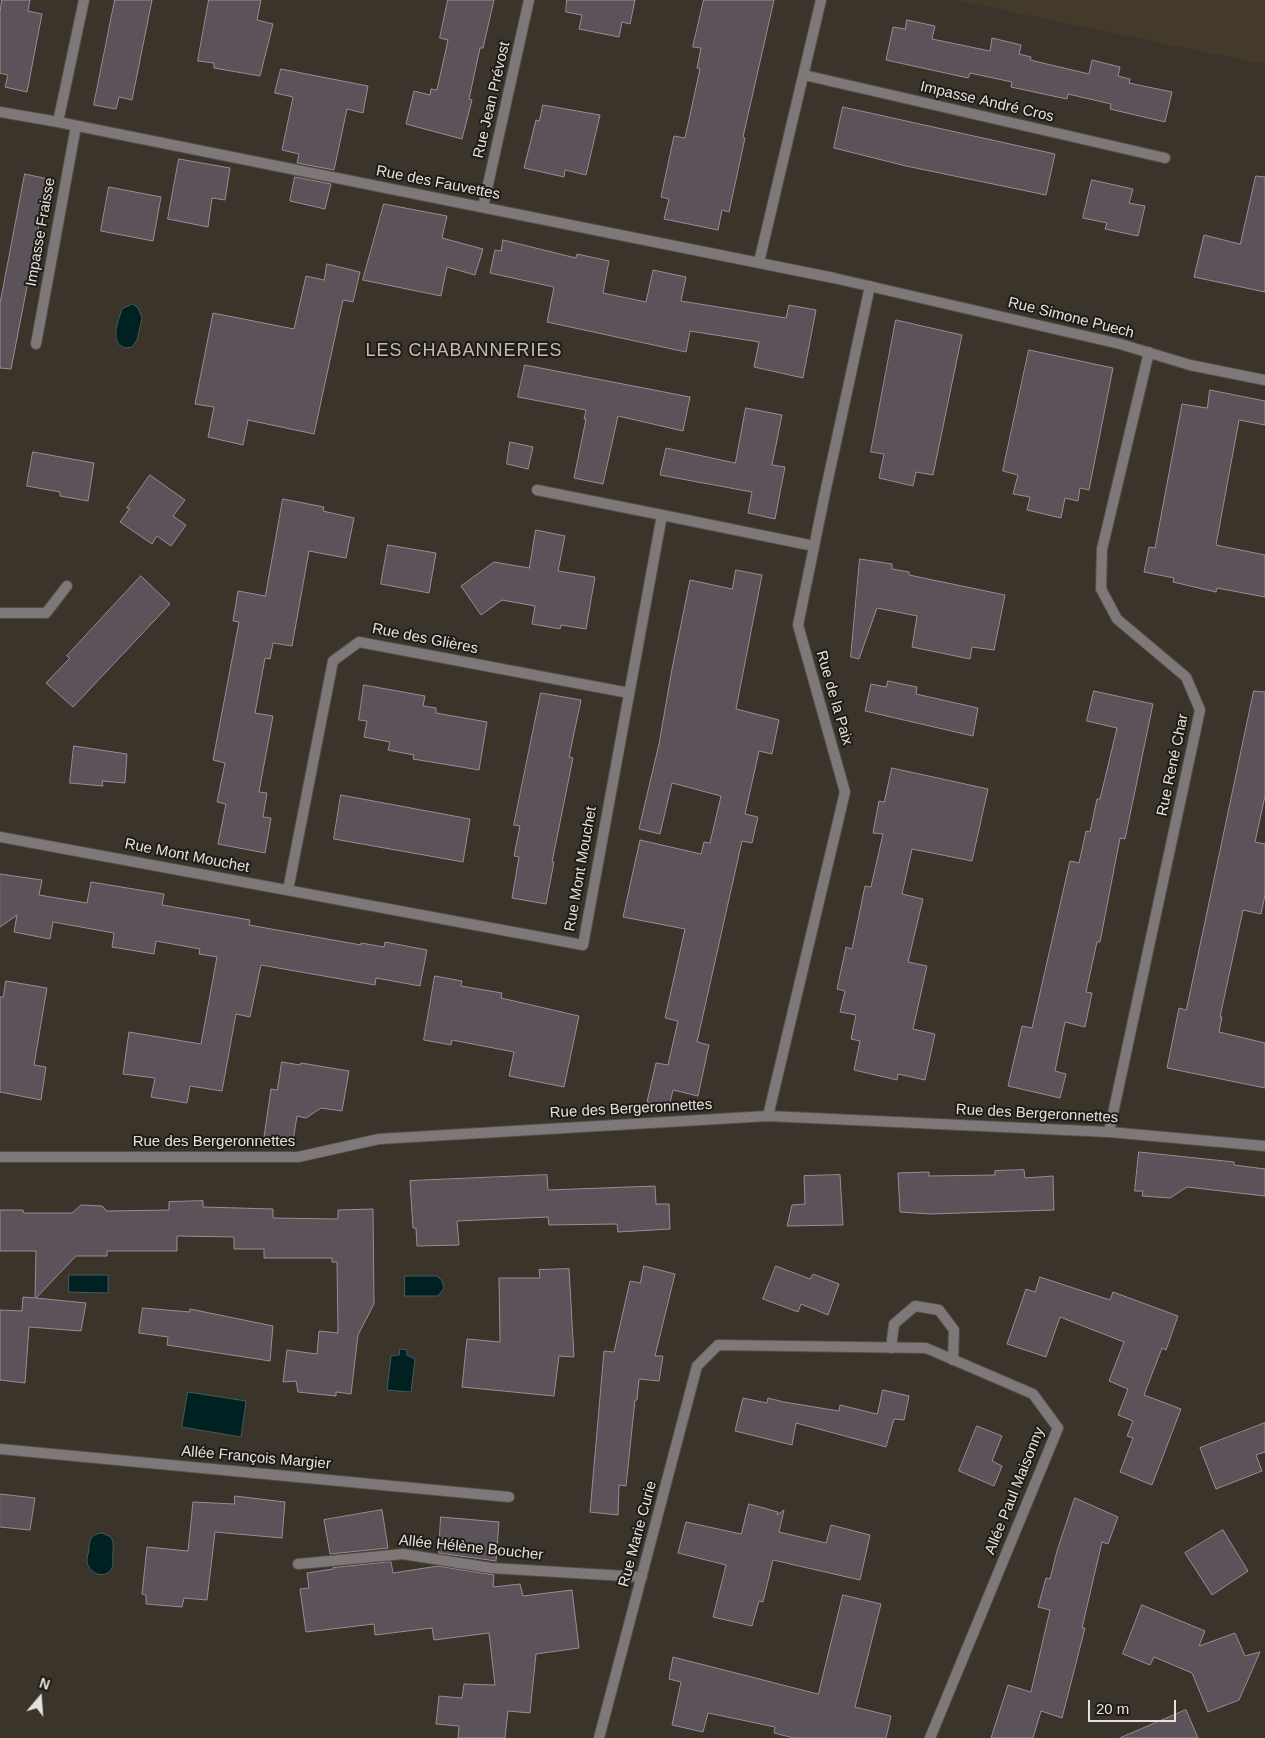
<!DOCTYPE html>
<html>
<head>
<meta charset="utf-8">
<style>
	body { margin:0 }
	#map { position:relative; width:1265px; height:1738px; overflow:hidden; background:#3a342b; font-family:Helvetica,sans-serif }
	canvas { display:block }
	.north { position:absolute; left:15px; top:1673px; width:50px; height:50px; -webkit-text-stroke:4px #1f1c18; paint-order:stroke; rotate:18deg; font-size:14px; font-weight:700; line-height:20px; text-align:center; color:#e5e1db }
	.north::after { content:''; display:block; margin:auto; width:18px; height:22px; background:#e5e1db; clip-path:polygon(50% 0,100% 100%,50% 72%,0 100%) }
	.scale { position:absolute; left:1088px; top:1700px; width:88px; height:22px; box-sizing:border-box; border:2px solid #e5e1db; border-top:0; padding-left:6px; font-size:15px; line-height:18px; white-space:nowrap; color:#e5e1db; -webkit-text-stroke:4px #1f1c18; paint-order:stroke }
</style>
</head>
<body>
<div id="map">
<canvas width="1265" height="1738"></canvas>
<div class="north">N</div>
<div class="scale">20 m</div>
</div>
<script>
const ctx = document.querySelector('canvas').getContext('2d');
ctx.lineJoin = 'round';
function fillPath(path, color) {
  ctx.fillStyle = color;
  ctx.fill(path, 'evenodd');
}
function trace(path, color, width, dash) {
  ctx.strokeStyle = color;
  ctx.lineWidth = width;
  ctx.lineCap = dash ? 'butt' : 'round';
  ctx.setLineDash(dash || []);
  ctx.stroke(path);
}
function label(font, color, halo, rows, align = 'center') {
  ctx.font = font + ' Helvetica,sans-serif';
  ctx.lineWidth = 4;
  ctx.setLineDash([]);
  ctx.textBaseline = 'middle';
  ctx.strokeStyle = halo;
  ctx.fillStyle = color;
  for (const [text, x, y, turn = 0] of rows) {
    ctx.save();
    ctx.translate(x, y);
    ctx.rotate((+turn || 0) * Math.PI / 180);
    ctx.textAlign = isNaN(turn) ? turn : align;
    if (halo) ctx.strokeText(text, 0, 0);
    ctx.fillText(text, 0, 0);
    ctx.restore();
  }
}
fillPath(new Path2D(`
	M955,0H1265V64L1190,49Z`), '#443a2b');
const water = new Path2D(`
	M133,304L138,308L142,318L137,340L132,347L125,348C109,342 118,322 122,309Z
	M69,1275H108V1293L69,1292Z
	M405,1276H437L442,1281L444,1288L438,1296H405Z
	M400,1349L407,1350V1355L415,1359L411,1392L387,1390L391,1356L399,1355Z
	M188,1392L246,1401L241,1437L182,1427Z
	M102,1533L111,1537C114,1543 113,1546 113,1553C112,1558 114,1563 112,1568C105,1581 87,1573 87,1560C87,1556 89,1552 89,1548C89,1539 92,1534 102,1533Z`);
fillPath(water, '#002122');
trace(water, '#455b5a', 1);
const building = new Path2D(`
	M2,0H30L28,11L42,14L27,92L5,87L8,75L0,73V13Z
	M115,0H152L132,100L119,97L116,109L94,105Z
	M209,0H261L257,20L273,24L260,76L214,68V63L198,61Z
	M448,0H494L483,48H480L469,99L472,100L462,139L406,124L414,91L430,95L431,89L437,90L448,40L440,38Z
	M567,0H635L630,24L622,22L619,37L579,29L582,15L566,12Z
	M704,0H774L743,137L745,138L729,212L722,210L718,230L664,219L669,199L661,197L674,136L685,138L700,69L697,68L701,48L693,47Z
	M907,20L935,26L932,39L990,51L992,38L1021,45L1019,54L1031,57L1030,60L1089,74L1092,60L1120,67L1118,76L1130,79L1129,83L1172,92L1165,122L1110,109L1111,104L1068,94L1067,99L1011,87L1012,82L970,73L968,78L886,60L893,27L905,29Z
	M281,69L368,86L363,113L347,109L334,170L297,163L299,154L282,150L293,97L275,93Z
	M543,105L600,115L586,175L565,170L564,177L524,168L536,120L539,121Z
	M843,107L1055,154L1046,195L906,166L834,148Z
	M179,159L230,168L225,200L212,198L208,227L168,219Z
	M25,174L48,179L11,369L0,368V304Z
	M1256,176L1265,177V292L1194,277L1204,235L1240,244Z
	M295,177L331,184L325,209L290,201Z
	M1092,180L1133,189L1129,203L1145,206L1138,236L1105,229L1107,223L1083,218Z
	M109,187L161,197L153,241L101,231Z
	M384,204L447,216L442,238L483,249L475,275L447,267L441,296L363,280Z
	M503,240L576,258L577,254L609,261L603,293L646,302L653,270L686,277L681,301L786,318L789,305L816,310L803,378L754,367L759,342L690,331L686,352L547,322L554,287L490,273L495,250L501,251Z
	M327,264L360,272L353,302L343,300L314,434L248,420L243,445L208,437L214,407L195,404L213,313L294,329L306,276L324,280Z
	M896,320L962,335L933,475L916,472L913,486L879,478L884,454L871,452Z
	M1029,350L1113,368L1089,490L1080,488L1078,501L1065,498L1061,518L1027,510L1030,497L1013,494L1018,475L1003,471Z
	M525,365L690,397L683,431L618,416L603,484L574,478L586,419H584L586,410L518,397Z
	M1210,390L1265,401V425L1239,420L1216,545L1265,555V597L1217,588L1216,592L1173,582L1174,578L1144,572L1149,547L1155,548L1182,404L1207,408Z
	M746,408L782,415L772,465L785,467L775,519L748,513L752,492L660,475L666,448L735,463Z
	M510,442L533,447L528,469L507,464Z
	M33,452L94,463L88,501L60,496V492L27,486Z
	M150,475L185,500L173,516L186,525L171,546L157,536L152,544L120,522L130,508H127Z
	M283,499L324,507L323,511L354,518L346,558L309,551L292,646L273,643L270,659L265,658L255,713L273,716L259,792L267,793L263,817L271,818L265,853L218,844L226,804L217,802L225,763L213,760L239,622L233,621L238,591L265,596Z
	M536,530L565,536L558,571L595,577L586,629L561,625L560,629L532,624L535,606L502,600L481,615L461,586L494,562L529,568Z
	M388,545L436,553L429,593L381,584Z
	M860,559L892,564V569L909,572V575L1005,595L994,650L972,647L970,659L912,647L917,616L877,608L859,659L851,657Z
	M736,570L762,575L736,709L779,720L772,754L759,751L745,814L758,817L752,843L742,841L697,1042L709,1045L698,1096L673,1090L669,1107L647,1102L656,1063L668,1065L678,1021L665,1018L685,929L623,917L640,840L701,854L704,842L710,843L721,796L672,783L660,834L639,829L659,744L672,669L690,580L732,589Z
	M141,576L170,604L73,707L46,683L70,658L67,656Z
	M888,681L917,687L916,694L978,708L973,736L865,711L871,684L886,687Z
	M364,685L425,696L423,706L436,708V713L487,722L479,770L413,759L414,755L388,750L390,742L364,737L367,721L359,720Z
	M1094,691L1153,704L1125,839L1120,838L1100,942H1097L1086,992L1092,993L1085,1027L1065,1022L1055,1071L1066,1074L1060,1098L1008,1086L1022,1026L1032,1028L1070,861L1079,863L1086,831L1090,832L1097,799H1100L1117,728L1087,721Z
	M1254,691L1265,692V796L1255,842L1265,844V895L1261,914L1243,910L1220,1017H1222L1219,1032L1265,1043V1088L1167,1068L1179,1008L1186,1010Z
	M541,693L581,700L569,757L573,758L552,862H554L546,904L512,898L519,857L514,856L520,826L514,825Z
	M74,746L127,754L125,783L102,781L103,786L70,783Z
	M892,768L988,789L972,861L912,849L902,894L923,899L908,962L927,966L913,1029L935,1034L925,1080L898,1074L897,1080L854,1070L860,1041L851,1039L856,1015L840,1012L845,991L837,989L846,947L852,949L865,886L871,887L883,834L873,833L879,801L884,802Z
	M341,795L470,819L463,862L334,839Z
	M0,874L42,880L39,895L87,903L91,882L164,894L162,905L250,920L249,925L361,945V943L384,947L385,942L427,950L420,986L376,978L375,985L261,965L250,1017L236,1014L222,1091L190,1086L187,1103L151,1097L155,1078L123,1074L129,1032L201,1044L217,957L199,954L200,949L156,941L154,954L112,947L114,933L53,922L50,939L14,932L17,915L0,927Z
	M435,976L462,981L461,986L502,993L501,998L579,1016L564,1087L509,1076L514,1052L452,1040L451,1045L424,1040Z
	M6,981L47,988L34,1065L46,1067L41,1100L0,1092V997H3Z
	M282,1062L300,1065L301,1063L349,1071L342,1111L321,1108L306,1118L297,1116L293,1141L264,1137L271,1089L277,1090Z
	M1139,1152L1234,1162V1165L1265,1169V1196L1187,1187L1170,1198L1142,1196L1143,1191H1135Z
	M1024,1170L1025,1178L1053,1176L1054,1210L930,1214L900,1212L898,1173L929,1172V1176L995,1175V1171Z
	M547,1175L548,1190L655,1186L656,1204H669L670,1229L618,1232L617,1224L549,1225L548,1217L457,1221L459,1245L417,1246L416,1228H413L410,1181Z
	M840,1175L843,1225L787,1226L792,1205L805,1204L804,1176Z
	M203,1201V1207L273,1209V1218L338,1219V1210L373,1209L374,1304L358,1335L351,1394L336,1392V1396L298,1392L296,1381L283,1382L287,1350L317,1354L319,1331L338,1333L337,1262H332V1258H264V1249H234V1237L177,1236V1251H107V1256H76L36,1298L86,1303L81,1331L29,1327L25,1383L0,1380V1310L22,1311L23,1297L35,1298L36,1251H0V1210H23L24,1213H72L81,1205L102,1206L107,1211L169,1210V1202Z
	M644,1266L675,1274L655,1356H663L659,1381L639,1379L637,1400H635L626,1486L619,1485L618,1515L590,1512L604,1351L614,1352L630,1281L640,1283Z
	M776,1266L810,1279L813,1274L839,1284L828,1315L801,1304L798,1312L763,1299Z
	M569,1269L574,1357L559,1356L554,1396L462,1387L467,1339L500,1342L499,1278H540L539,1270Z
	M1040,1277L1110,1300L1113,1292L1178,1316L1166,1350L1162,1348L1144,1395L1181,1409L1152,1485L1120,1472L1133,1438L1127,1436L1133,1421L1118,1415L1128,1389L1109,1381L1124,1342L1060,1317L1046,1357L1007,1344L1026,1289L1035,1292Z
	M143,1308L190,1312V1309L273,1326L270,1361L167,1345L168,1337L139,1333Z
	M883,1390L909,1396L904,1420L894,1419L886,1447L796,1423L792,1445L735,1431L743,1398L767,1403L768,1398L784,1402L839,1411L840,1405L877,1414Z
	M1265,1423V1452L1256,1455L1262,1471L1216,1489L1200,1448Z
	M977,1426L1002,1436L992,1461L1002,1466L994,1486L959,1471Z
	M0,1494L35,1498L30,1530L0,1527Z
	M235,1496L285,1502L282,1538L215,1532L207,1600L184,1598L182,1607L146,1604V1595L142,1594L147,1547L188,1551L193,1502L234,1504Z
	M1075,1498L1118,1517L1108,1544L1102,1542L1082,1628H1085L1062,1718L1041,1711L1033,1738H991L1008,1685L1031,1692L1050,1610L1038,1607L1046,1578L1050,1579L1057,1551Z
	M749,1504L778,1512L777,1515L784,1510L779,1532L826,1543L831,1525L870,1535L860,1580L773,1560L763,1602L759,1601L752,1626L713,1617L726,1565L678,1553L686,1522L741,1534Z
	M382,1510L388,1548L330,1554L324,1520Z
	M441,1517L499,1522L496,1561L439,1553Z
	M1223,1530L1248,1571L1212,1595L1185,1553Z
	M391,1562L393,1573L438,1566L494,1575L493,1587L520,1584L523,1596L572,1590L579,1648L536,1654L530,1713L508,1711L505,1738H458L459,1726L436,1724L439,1696L462,1698L464,1684L495,1685L489,1633L434,1640L432,1628L375,1635L374,1624L306,1632L300,1589L309,1588L307,1573L333,1569V1568Z
	M843,1595L881,1604L855,1707L891,1716L886,1738H794L774,1733L775,1727L708,1713L703,1732L672,1725L681,1682L669,1679L673,1657L818,1694Z
	M1142,1605L1205,1631L1199,1646L1235,1633L1245,1656L1260,1652L1239,1700L1208,1712L1192,1673L1154,1657L1150,1665L1123,1654Z
	M1186,1710L1198,1738H1120Z`);
fillPath(building, '#5c5259');
trace(building, '#998d95', 1);
const service = new Path2D(`
	M891,1348L894,1324L915,1306L939,1310L954,1330L953,1360
	M0,1449L509,1497`);
const minor = new Path2D(`
	M804,75L1165,158
	M0,112L58,122L834,278L1120,344L1190,365L1265,380
	M58,122L84,0
	M483,207L529,0
	M759,262L821,0
	M36,344L76,126
	M537,490L662,515
	M0,613H46L67,586
	M0,837L583,945L662,515L814,546
	M288,890L333,661L359,642L629,693
	M768,1116L845,792L798,625L825,493L870,286
	M1109,1132L1200,710L1186,677L1117,619L1101,589L1102,549L1149,352
	M0,1157H298L379,1139L768,1116L1109,1132L1265,1146
	M298,1564L403,1554L491,1568L642,1577
	M599,1738L697,1366L718,1345L926,1348L1033,1394L1058,1428L930,1738`);
trace(service, '#555047', 12);
trace(minor, '#555047', 12);
trace(service, '#7e7879', 10);
trace(minor, '#7e7879', 10);
label('15px', '#e5e1db', '#1f1c18', [
	["Rue Jean Prévost",492,100,-77],
	["Impasse André Cros",987,102,13],
	["Rue des Fauvettes",438,183,11],
	["Impasse Fraisse",41,232,-80],
	["Rue Simone Puech",1071,318,14],
	["Rue des Glières",425,639,11],
	["Rue de la Paix",834,698,74],
	["Rue René Char",1173,765,-78],
	["Rue Mont Mouchet",187,856,11],
	["Rue Mont Mouchet",581,869,-80],
	["Rue des Bergeronnettes",631,1109,-3],
	["Rue des Bergeronnettes",1037,1114,3],
	["Rue des Bergeronnettes",214,1142],
	["Allée François Margier",256,1458,5],
	["Allée Paul Maisonny",1015,1491,-68],
	["Rue Marie Curie",638,1534,-75],
	["Allée Hélène Boucher",471,1548,6]
]);
ctx.letterSpacing = '1px';
label('18px', '#c5bdb2', '#1f1c18', [
	["LES CHABANNERIES",464,351]
]);
ctx.letterSpacing = '0px';
</script>
</body>
</html>
